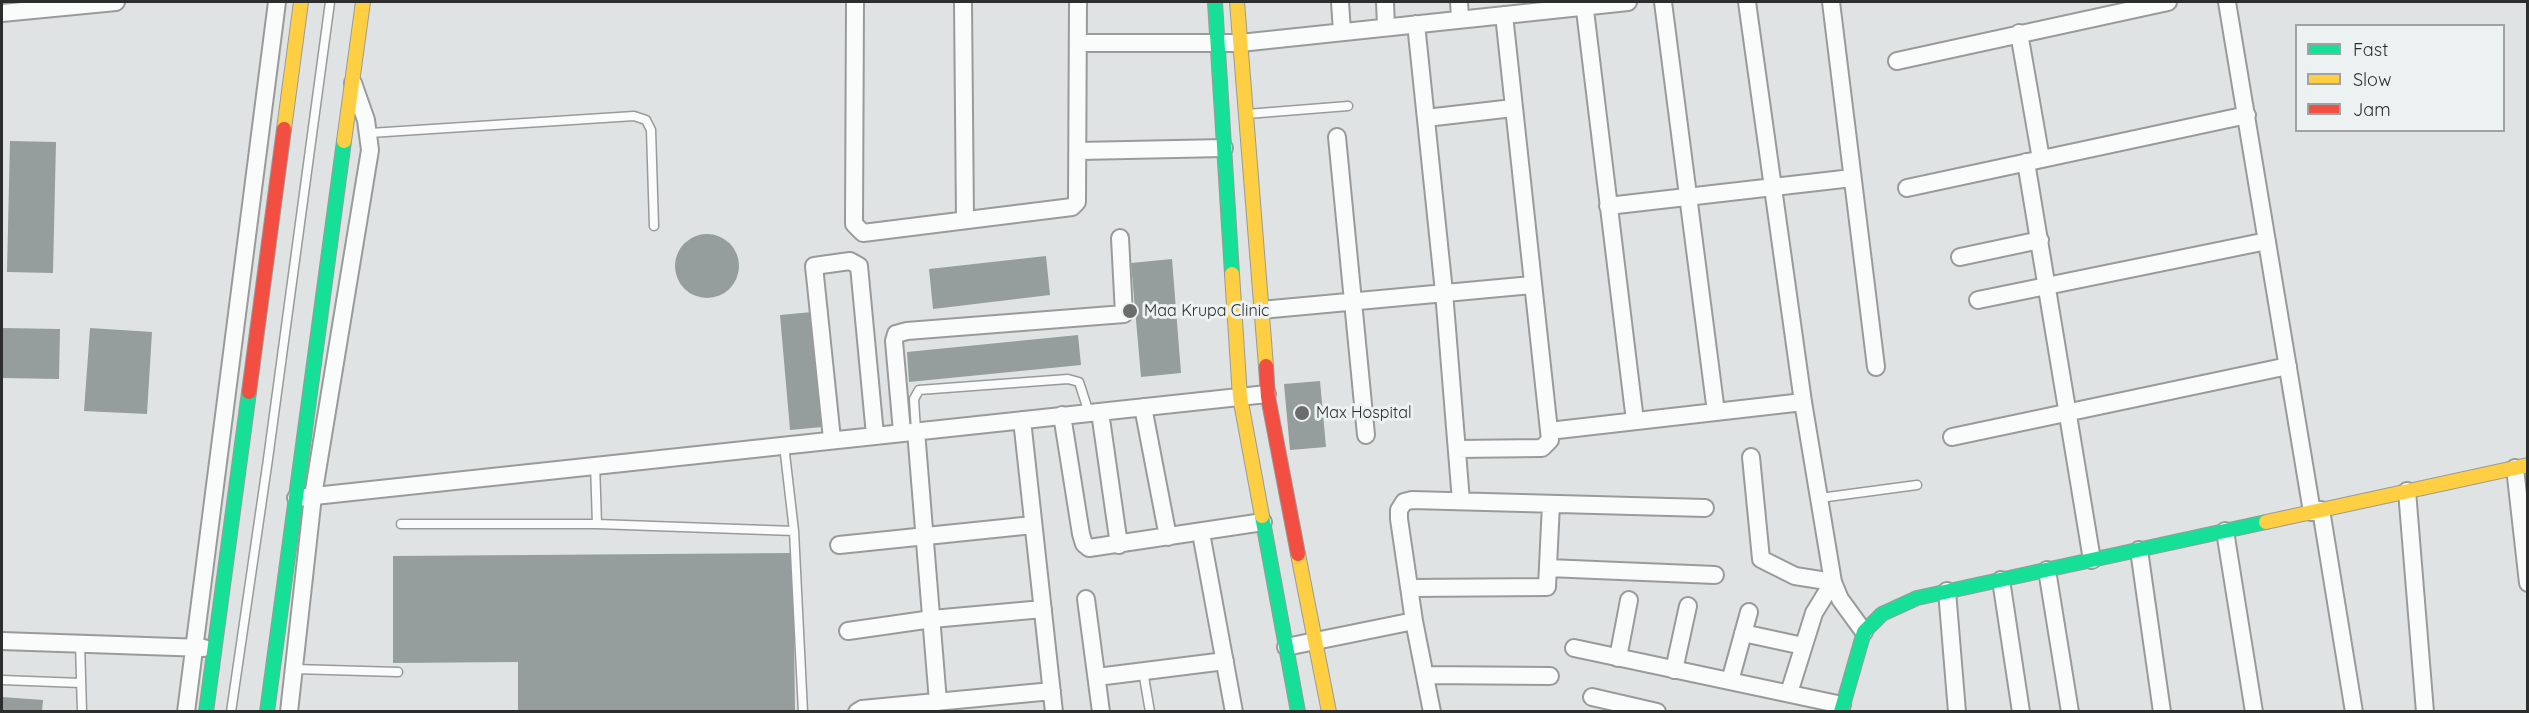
<!DOCTYPE html>
<html>
<head>
<meta charset="utf-8">
<style>
	body { margin:0 }
	#map { position:relative; width:2529px; height:713px; overflow:hidden; background:#e0e3e3; font-family:Quicksand,sans-serif }
	canvas { display:block }
	.frame { position:absolute; inset:0; border:3px solid #2c2e2e; pointer-events:none }
	.legend { position:absolute; left:2295px; top:24px; width:210px; height:108px; box-sizing:border-box; background:#ecf2f1; border:2px solid #9fa4a3; margin:0; padding:8px 10px; list-style:none; font-size:18px; color:#2c2e2e }
	.legend li { display:flex; align-items:center; gap:12px; height:30px }
	.legend b { width:30px; border:2px solid #9fa4a3 }
</style>
</head>
<body>
<div id="map">
<canvas width="2529" height="713"></canvas>
<div class="frame"></div>
<ul class="legend">
<li><b style="height:8px;background:#16e098"></b>Fast</li>
<li><b style="height:8px;background:#ffcf43"></b>Slow</li>
<li><b style="height:8px;background:#f24e42"></b>Jam</li>
</ul>
</div>
<script>
const ctx = document.querySelector('canvas').getContext('2d');
ctx.lineJoin = 'round';
function fillPath(path, color) {
  ctx.fillStyle = color;
  ctx.fill(path, 'evenodd');
}
function trace(path, color, width, dash) {
  ctx.strokeStyle = color;
  ctx.lineWidth = width;
  ctx.lineCap = dash ? 'butt' : 'round';
  ctx.setLineDash(dash || []);
  ctx.stroke(path);
}
function label(font, color, halo, rows, align = 'center') {
  ctx.font = font + ' Quicksand,sans-serif';
  ctx.lineWidth = 6;
  ctx.setLineDash([]);
  ctx.textBaseline = 'middle';
  ctx.strokeStyle = halo;
  ctx.fillStyle = color;
  for (const [text, x, y, turn = 0] of rows) {
    ctx.save();
    ctx.translate(x, y);
    ctx.rotate((+turn || 0) * Math.PI / 180);
    ctx.textAlign = isNaN(turn) ? turn : align;
    if (halo) ctx.strokeText(text, 0, 0);
    ctx.fillText(text, 0, 0);
    ctx.restore();
  }
}
fillPath(new Path2D(`
	M10,141L56,142L53,273L7,272Z
	M675 266a32 32 0 1 1 64 0a32 32 0 1 1-64 0Z
	M1046,256L1050,295L933,309L929,269Z
	M1172,259L1181,373L1141,377L1131,263Z
	M812,312L822,427L790,430L780,315Z
	M2,328L60,329L59,379L2,378Z
	M90,328L152,332L147,414L84,411Z
	M1078,335L1081,365L909,382L907,352Z
	M1320,381L1326,447L1290,450L1284,384Z
	M793,553L795,712H518V662L393,663V556Z
	M2,697L43,700L42,712H2Z`), '#959e9d');
const lane = new Path2D(`
	M1247,114L1348,106
	M370,133L634,116L646,120L651,130L654,226
	M916,431L914,399L919,390L1068,379L1079,382L1089,413
	M784,445L794,531L803,712
	M595,464L597,524
	M1820,498L1917,485
	M401,524H597L794,531
	M80,643L82,712
	M294,669L398,672
	M1143,671L1150,712
	M2,680L81,683
	M231,712L268,459L330,2`);
const street = new Path2D(`
	M855,2L854,224L863,233L1072,207L1077,202L1078,2
	M963,2L965,220
	M1340,2L1342,32
	M1385,2L1386,27
	M1459,2L1460,19
	M1584,2L1635,421
	M1663,2L1716,412
	M1747,2L1803,402L1833,582L1840,599L1864,632
	M1831,2L1876,367
	M2227,2L2312,512
	M2,13L116,2
	M1416,24L1444,292L1461,501
	M2019,33L2041,159
	M1078,43H1240L1628,2
	M1897,61L2168,2
	M1426,118L1513,108
	M1337,137L1366,435
	M1079,151L1224,148
	M2026,162L2092,560
	M1907,188L2247,115
	M1608,206L1852,178
	M1960,257L2040,240
	M1978,300L2267,241
	M1261,310L1532,285
	M1143,407L1168,537
	M1100,412L1119,545
	M1062,415L1081,534L1084,544L1089,548L1263,522
	M1022,420L1054,712
	M916,431L938,702
	M1549,431L1803,402
	M902,432L894,341L896,334L907,331L1124,314L1120,238
	M1952,437L2288,366
	M832,439L814,266L850,261L859,266L875,435
	M1457,449L1542,448L1550,440L1504,15
	M1751,457L1761,559L1795,576L1833,582L1814,613L1789,693
	M2515,468L2528,583
	M2407,491L2425,712
	M296,498L1267,394
	M2321,510L2354,712
	M2225,531L2254,712
	M1201,533L1234,712
	M839,545L1033,525
	M2139,550L2162,712
	M1548,568L1715,575
	M2047,570L2070,712
	M2001,580L2021,712
	M1409,588L1547,587L1551,504
	M1947,591L1957,712
	M1086,599L1101,712
	M848,631L932,619L1043,609
	M1743,633L1803,646
	M2,641L204,648
	M1286,647L1414,621
	M1574,648L1842,705
	M1618,658L1629,600
	M1674,670L1688,606
	M1425,675L1550,676
	M1097,677L1225,661
	M1730,681L1749,612
	M1592,697L1657,712
	M186,712L277,2
	M289,712L313,496L370,150L366,120L353,83
	M857,712L862,709L1052,691
	M1432,712L1414,621L1399,519V510L1404,502L1412,500L1705,508`);
const fast = new Path2D(`
	M1215,2L1232,274
	M1262,516L1298,712
	M206,712L249,392
	M267,712L344,141
	M1841,712L1864,632L1882,614L1917,598L2266,522`);
const slow = new Path2D(`
	M1237,2L1266,366
	M284,129L301,2
	M344,141L363,2
	M1232,274L1240,397L1262,516
	M2266,522L2528,465
	M1298,554L1329,712`);
const jam = new Path2D(`
	M1266,366L1268,397L1298,554
	M249,392L284,129`);
trace(lane, '#999b9b', 11);
trace(street, '#999b9b', 20);
trace(fast, '#999b9b', 16);
trace(slow, '#999b9b', 16);
trace(jam, '#999b9b', 16);
trace(lane, '#fafbfb', 8);
trace(street, '#fafbfb', 16);
trace(fast, '#16e098', 14);
trace(slow, '#ffcf43', 14);
trace(jam, '#f24e42', 14);
for (const [x, y, r, color] of [
	[1130,311,8,"#6b6d6d"],
	[1302,413,8,"#6b6d6d"]
]) {
  const dot = new Path2D();
  dot.arc(x, y, r, 0, 2 * Math.PI);
  ctx.fillStyle = color;
  ctx.fill(dot);
  trace(dot, '#ecf2f1', 2);
}
label('16px', '#2c2e2e', '#ecf2f1', [
	["Maa Krupa Clinic",1144,311],
	["Max Hospital",1316,413]
], 'left');
</script>
</body>
</html>
